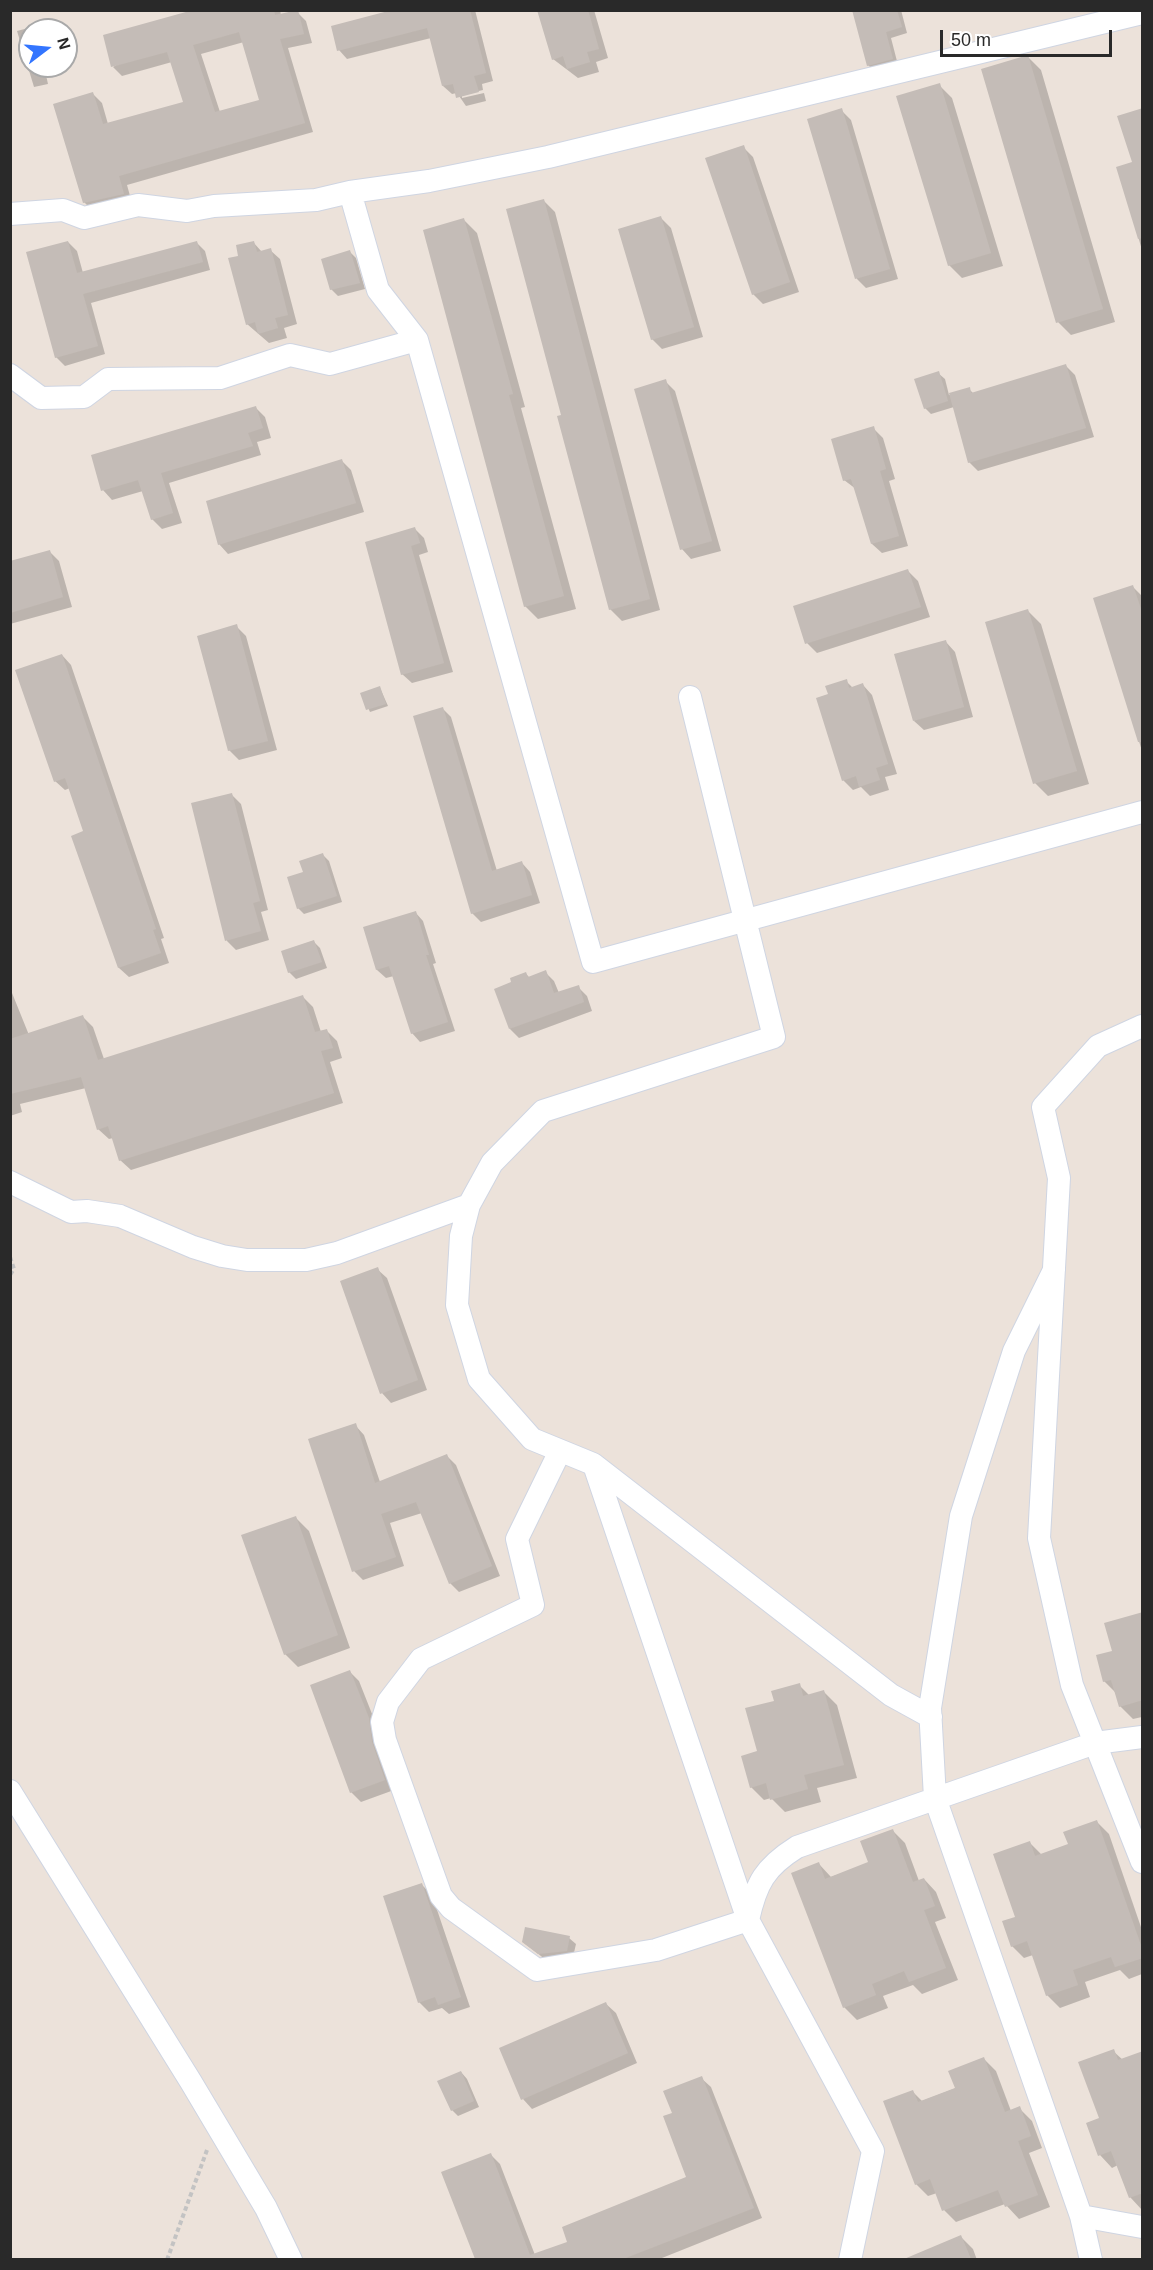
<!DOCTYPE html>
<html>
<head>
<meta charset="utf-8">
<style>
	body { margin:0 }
	#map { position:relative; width:1153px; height:2270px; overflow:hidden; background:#ece2da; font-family:Helvetica,sans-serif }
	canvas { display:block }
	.frame { position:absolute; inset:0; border:12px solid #292929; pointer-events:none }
	.north { position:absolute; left:18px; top:18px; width:60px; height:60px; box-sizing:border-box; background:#fff; border:2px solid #a9a9a9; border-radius:50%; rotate:74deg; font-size:16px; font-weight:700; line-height:24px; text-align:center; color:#292929 }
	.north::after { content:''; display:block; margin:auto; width:21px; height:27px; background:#3375ff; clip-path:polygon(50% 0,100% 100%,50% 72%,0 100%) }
	.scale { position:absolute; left:940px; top:30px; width:172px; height:27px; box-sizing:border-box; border:3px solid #292929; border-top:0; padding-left:8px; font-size:18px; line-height:21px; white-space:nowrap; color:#292929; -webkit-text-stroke:4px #fff; paint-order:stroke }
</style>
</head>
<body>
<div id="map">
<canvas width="1153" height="2270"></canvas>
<div class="frame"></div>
<div class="north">N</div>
<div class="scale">50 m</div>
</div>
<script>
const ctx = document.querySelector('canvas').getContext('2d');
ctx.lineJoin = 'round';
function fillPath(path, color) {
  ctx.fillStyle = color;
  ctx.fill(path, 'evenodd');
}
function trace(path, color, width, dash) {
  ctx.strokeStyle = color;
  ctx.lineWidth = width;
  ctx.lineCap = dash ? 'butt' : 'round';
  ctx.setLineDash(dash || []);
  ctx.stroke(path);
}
fillPath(new Path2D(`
	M199,10H280L281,15L297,12L306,21L312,43L288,48L313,132L127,185L132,203L93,211L84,202L93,94L102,103L108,124L185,103L172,62L122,76L113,67ZM244,42L261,101L220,112L201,54Z
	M398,10H475L493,81L482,84L483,90L462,95V98L484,93L486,101L466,106L457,93L452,94L443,86L431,38L347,59L339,50Z
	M539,10H594L608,58L596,62L599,72L578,78L553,59Z
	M854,10H901L907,33L891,38L898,65L874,71L868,65Z
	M32,27L35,30H30V66H44L48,84L34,87L17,31Z
	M1028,57L1041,70L1115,322L1071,335L1058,322Z
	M939,85L952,98L1003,266L962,278L949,265Z
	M841,110L851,120L898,279L866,288L857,279L809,120Z
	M1142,113V250L1118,168L1134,163Z
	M743,147L753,157L799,292L763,304L753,294Z
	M543,200L555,212L660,610L622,621L610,609L563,416Z
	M661,218L671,228L703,337L662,349L652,339Z
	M464,220L477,233L525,407L521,408L576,609L538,619L525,606Z
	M68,242L77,251L83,273L196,242L205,251L210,270L91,303L105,354L65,366L56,357Z
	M253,242L262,252L270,250L280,259L297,324L284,328L287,338L269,343L247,324L240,257Z
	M350,252L356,258L365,289L338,296L331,289Z
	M1066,366L1075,375L1094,437L978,471L969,462L954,407L931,414L925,408L938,373L945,379L949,395L969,389L974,394Z
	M665,381L675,391L721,551L691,559L682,549Z
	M255,407L265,417L271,438L257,442L261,455L169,483L182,523L162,529L152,519L143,491L112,500L103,490Z
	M873,428L883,438L895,479L889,481L908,546L882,553L872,544L856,489L844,480Z
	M341,460L351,470L364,512L228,554L219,544Z
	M414,528L424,538L428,552L419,555L453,672L412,683L402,674L367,543Z
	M49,551L59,561L72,607L10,624V562Z
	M908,571L918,581L930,617L817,653L807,643Z
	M1133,587L1142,596V751L1095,599Z
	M1028,611L1041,624L1089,784L1048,796L1035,783Z
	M236,626L246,636L277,750L239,760L229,750Z
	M946,642L955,652L973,717L924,730L914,721Z
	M62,655L71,665L164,938L161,939L169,963L129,977L119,968L85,832L70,788L65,790L55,781Z
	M846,681L853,688L863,685L872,695L897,774L885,777L889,790L870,796L861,787L853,790L843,780L830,695Z
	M380,688L388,706L370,712L362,694Z
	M443,709L451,717L497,871L522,863L530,872L540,903L481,922L472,913Z
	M231,794L241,804L268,910L261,912L269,940L236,950L227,941L193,804Z
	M323,855L329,861L342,902L304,914L298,908L305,873Z
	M415,912L423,921L436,963L433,964L455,1031L420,1042L412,1033L394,976L386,978L377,970L365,928Z
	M314,942L320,948L327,968L296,979L289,972Z
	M545,972L554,981L559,993L578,987L587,996L592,1011L519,1038L510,1029L513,983L526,974L530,978Z
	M10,988L29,1035L83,1017L93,1027L104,1059L303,997L313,1007L321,1032L326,1030L337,1041L342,1058L330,1062L343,1103L131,1170L120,1160L113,1138L109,1139L98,1129L86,1088L20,1104L22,1112L10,1116Z
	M377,1269L387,1278L427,1390L391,1403L382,1393Z
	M355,1425L364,1435L380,1482L447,1456L456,1465L500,1576L459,1592L450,1583L422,1513L390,1523L404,1566L363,1580L354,1571Z
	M296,1518L309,1531L350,1648L298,1667L285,1654Z
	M1142,1614V1717L1133,1719L1120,1706L1117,1694L1104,1681L1113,1652Z
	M350,1672L359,1681L378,1729L394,1790L361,1802L351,1792Z
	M799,1685L810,1696L824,1692L837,1705L857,1778L817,1788L821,1802L785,1812L771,1798L764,1800L751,1787L759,1752L776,1702Z
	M1097,1822L1109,1834L1142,1930V1974L1129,1979L1120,1970L1085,1982L1090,1997L1060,2008L1047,1995L1033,1955L1024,1958L1012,1946L1030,1843L1042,1855L1069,1845Z
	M892,1830L905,1843L919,1881L924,1879L936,1892L946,1918L935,1922L958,1980L922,1994L913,1985L883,1996L888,2008L857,2020L844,2007L819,1864L831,1877L870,1863Z
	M422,1885L432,1895L470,2007L449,2014L442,2008L429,2012L419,2002Z
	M569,1938L576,1944L573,1957L546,1960L523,1942Z
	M606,2004L616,2013L637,2063L532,2109L523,2099Z
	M1113,2051L1123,2060L1142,2053V2210L1130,2197L1118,2165L1112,2168L1100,2155L1101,2119Z
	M984,2059L996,2071L1011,2111L1019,2108L1032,2121L1042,2148L1029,2153L1050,2207L1019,2219L1005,2204L956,2222L944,2210L937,2193L928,2196L916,2184L913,2092L922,2101L956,2088Z
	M461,2072L467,2079L479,2107L458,2116L452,2110Z
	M701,2078L711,2087L762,2218L657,2260H477L443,2173L490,2154L500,2164L535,2255L569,2243L688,2177Z
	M961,2237L973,2249L977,2260H906Z`), '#0003');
fillPath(new Path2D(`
	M193,10H274L275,15L298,10L304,34L280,39L305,123L119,176L124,194L83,203L53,104L93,92L103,124L183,102L167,52L111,67L103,35ZM239,32L259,100L215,112L193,45Z
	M392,10H470L486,73L474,76L479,92L456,98L453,84L442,86L427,28L337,51L331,26Z
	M537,10H588L599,49L587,52L590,62L567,69L563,56L552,60Z
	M852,10H897L902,27L886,32L893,59L867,66Z
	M1028,55L1103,309L1056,323L981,69Z
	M940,83L991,253L948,266L896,96Z
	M842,108L890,269L855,279L807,119Z
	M1143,108V238L1138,239L1116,167L1132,162L1117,116Z
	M744,145L790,282L752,295L705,158Z
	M544,199L650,599L609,610L557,416L561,415L506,209Z
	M661,216L694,327L651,340L618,229Z
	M464,218L513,394L509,395L564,596L524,607L423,230Z
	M68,241L77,273L197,241L203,262L83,294L98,346L55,358L26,252Z
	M254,241L257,252L271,248L288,315L275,318L278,328L258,334L255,322L246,325L228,258L238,256L236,245Z
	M350,250L360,283L330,290L321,259Z
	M1066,364L1086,428L968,463L949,393L970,387L971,393Z
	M939,371L948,401L924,409L914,379Z
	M666,379L712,541L680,550L634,389Z
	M256,406L263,428L248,433L253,446L161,473L173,513L151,520L138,480L101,491L91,455Z
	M874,426L886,469L880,471L899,536L871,544L851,479L843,481L831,439Z
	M342,459L356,503L218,545L206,501Z
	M415,527L420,543L411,546L444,663L401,675L365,542Z
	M50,550L63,597L10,613V561Z
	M908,569L921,607L805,644L793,606Z
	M1133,585L1143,615V742H1138L1093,598Z
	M1028,609L1077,771L1033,784L985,622Z
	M237,624L268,741L228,751L197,636Z
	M946,640L964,707L913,721L894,654Z
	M62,654L156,929L153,930L161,953L118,968L71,836L83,831L65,778L54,782L15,670Z
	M847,679L849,688L863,683L888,764L876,768L880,780L859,787L856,776L842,781L816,698L828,694L825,686Z
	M380,686L386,704L366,710L360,693Z
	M443,707L492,871L522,861L532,895L471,914L413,716Z
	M232,793L260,901L253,903L261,931L225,941L191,803Z
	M323,853L337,896L297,909L287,877L303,872L299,861Z
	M416,911L429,955H426L448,1022L411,1034L389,966L376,970L363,927Z
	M314,940L322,962L288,973L281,951Z
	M546,970L554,993L579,985L584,1002L509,1029L494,989L511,982L510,978L526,972L528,977Z
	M303,995L315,1032L327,1029L333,1048L321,1051L334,1093L119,1161L108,1126L97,1130L81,1077L10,1094V1039L83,1015L98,1060Z
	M378,1267L418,1380L380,1394L340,1281Z
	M356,1423L375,1483L447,1454L492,1566L449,1584L416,1502L381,1514L396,1557L352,1572L308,1439Z
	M296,1516L338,1635L284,1655L241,1535Z
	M1143,1612V1700L1119,1707L1111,1680L1103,1682L1096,1655L1112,1651L1104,1623Z
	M350,1670L369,1718L372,1742L385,1780L350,1793L310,1685Z
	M800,1683L803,1696L824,1690L844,1765L804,1775L808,1789L770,1800L766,1783L750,1788L741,1756L757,1751L745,1708L774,1701L771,1691Z
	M1097,1820L1143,1951V1958L1115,1967L1111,1957L1073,1970L1078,1985L1046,1996L1027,1941L1011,1947L1002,1921L1015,1917L993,1854L1030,1841L1035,1856L1068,1844L1063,1832Z
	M893,1829L913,1882L924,1878L935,1906L924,1910L946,1968L909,1982L904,1971L872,1984L876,1995L843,2008L791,1873L819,1862L825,1879L868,1862L860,1841Z
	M422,1883L461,1997L438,2005L435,1997L418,2003L383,1896Z
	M525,1927L570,1936L567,1951L538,1954L522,1942Z
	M606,2002L628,2053L521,2100L499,2048Z
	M1114,2049L1118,2060L1143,2051V2193L1129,2198L1111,2151L1098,2156L1086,2123L1099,2118L1078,2062Z
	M984,2057L1005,2112L1020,2106L1031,2136L1018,2141L1038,2195L1005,2207L998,2190L942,2211L930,2179L915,2185L883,2101L913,2090L918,2102L955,2088L948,2071Z
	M461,2071L474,2101L451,2111L437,2081Z
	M702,2076L754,2208L623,2259H475L441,2172L491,2153L530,2255L567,2242L562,2227L686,2177L663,2116L672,2113L663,2091Z
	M961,2235L971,2259H904Z`), '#c4bcb7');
const street = new Path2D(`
	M350,192L378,290L417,340L593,962L1142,812
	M10,214L63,210L84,218L138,205L187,211L214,206L316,200L350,192L429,181L548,157L1142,13
	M10,375L41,398L84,397L108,379L220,378L290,355L330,364L417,340
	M690,697L774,1037L543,1111L492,1163L469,1205L461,1236L457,1305L479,1379L532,1439L593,1464L891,1695L931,1717
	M1142,1026L1098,1046L1043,1107L1059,1178L1039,1538L1072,1685L1142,1862
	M10,1182L71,1212L87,1211L120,1216L193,1247L222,1256L247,1260H306L337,1253L469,1205
	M1054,1270L1014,1351L961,1516L930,1708L935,1798L1081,2216L1142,2227
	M560,1451L517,1539L533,1605L421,1659L388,1702L382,1722L385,1740L441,1896L451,1908L537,1970L656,1950L748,1920C756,1883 765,1867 797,1847L1095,1743L1142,1737
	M594,1465L748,1920L873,2151L850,2260
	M10,1791L191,2082L266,2208L291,2260
	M1081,2216L1091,2260`);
trace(street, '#cfd5e2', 24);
trace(new Path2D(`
	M10,1257L14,1269L10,1275
	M167,2260L207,2150`), '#c3c3c3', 4, [4.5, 3]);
trace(street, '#fff', 22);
</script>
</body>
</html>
